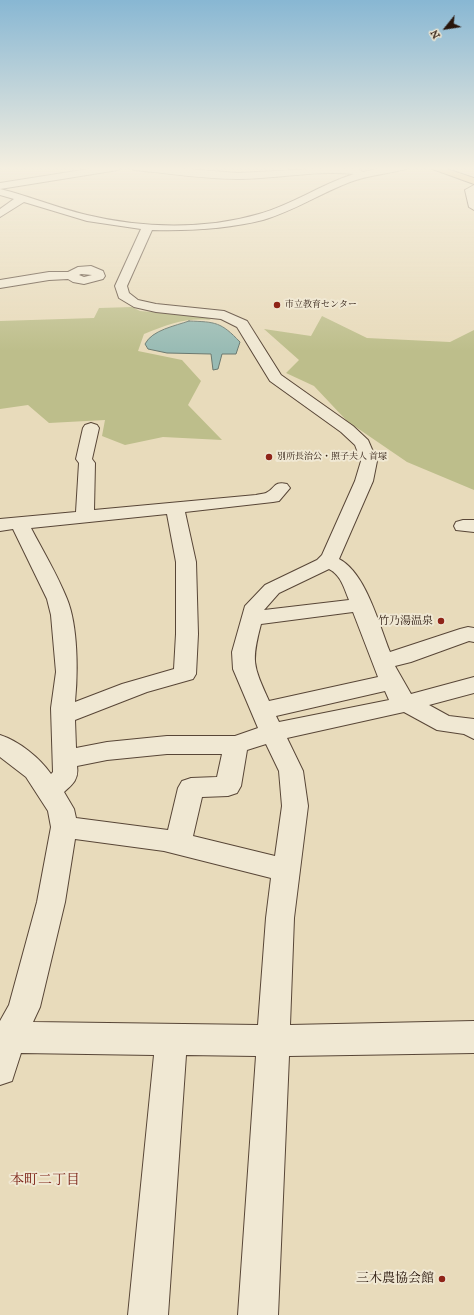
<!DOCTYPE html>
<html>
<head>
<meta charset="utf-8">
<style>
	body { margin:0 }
	#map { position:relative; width:474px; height:1315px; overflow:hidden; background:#e8dbbb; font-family:"IM FELL French Canon",serif }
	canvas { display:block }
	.north { position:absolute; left:426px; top:8px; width:40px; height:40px; -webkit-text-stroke:3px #f0e8d3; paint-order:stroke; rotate:240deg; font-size:11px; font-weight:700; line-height:16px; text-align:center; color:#28150b }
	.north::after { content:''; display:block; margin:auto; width:14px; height:18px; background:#28150b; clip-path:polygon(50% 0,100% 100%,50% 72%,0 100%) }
</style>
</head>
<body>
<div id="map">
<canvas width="474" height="1315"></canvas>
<div class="north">N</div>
</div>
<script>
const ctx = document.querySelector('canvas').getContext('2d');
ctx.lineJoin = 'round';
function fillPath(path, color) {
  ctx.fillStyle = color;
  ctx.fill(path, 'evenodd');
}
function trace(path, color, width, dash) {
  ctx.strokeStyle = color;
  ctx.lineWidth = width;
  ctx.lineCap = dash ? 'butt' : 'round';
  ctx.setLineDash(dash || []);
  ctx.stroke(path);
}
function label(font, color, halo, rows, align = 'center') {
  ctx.font = font + ' "IM FELL French Canon","Noto Serif JP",serif';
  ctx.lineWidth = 4;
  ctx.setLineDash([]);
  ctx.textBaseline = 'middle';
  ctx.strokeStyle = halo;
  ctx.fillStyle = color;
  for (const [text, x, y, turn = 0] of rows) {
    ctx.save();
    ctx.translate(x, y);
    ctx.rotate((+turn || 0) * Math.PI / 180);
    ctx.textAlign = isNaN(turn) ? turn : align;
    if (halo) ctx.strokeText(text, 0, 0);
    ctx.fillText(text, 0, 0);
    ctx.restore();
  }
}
fillPath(new Path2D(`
	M132,307L140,311L204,316L211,320C183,318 170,324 144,334L138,351L182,360L201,381L188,405L222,440L163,437L125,445L102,436L105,420L49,423L28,405L0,409V321L94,318L99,308Z
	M322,316L367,338L450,342L474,330V490L407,462L347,421L314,386L286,373L299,360L264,329L311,336Z`), '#bdbe8b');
const water = new Path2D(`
	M189,321C216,322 221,322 240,342L236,354H222L218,369L213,370L211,354L167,353L148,349L145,344C152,330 175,326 189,321Z`);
fillPath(water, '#98bbb4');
trace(water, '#6b7970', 1);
const minor = new Path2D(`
	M101,167H123L118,170L0,189V183Z
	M129,167H162L238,173L332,168L358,169L363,172L385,167H408L406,169C387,174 368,175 350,182C321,193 294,211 263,220C227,229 189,231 152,230L127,286L129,293L138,300L156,304L224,311L247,321L281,375L353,426L368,440L377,461L373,481L339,559C366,573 379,625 390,652L460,629L468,627L474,628V642L469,641L411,662L395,666L411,694L474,677V693L429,705L449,716L474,719V739L464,734L437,730L404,712L287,738L303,771L308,806L294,918L290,1025L474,1021V1053L289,1056L278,1315H238L256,1056L186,1055L168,1315H128L154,1055L21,1053L12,1081L0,1085V1021L9,1005L37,902L51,827L48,811L26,777L0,757V735C19,741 40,758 51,774L53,772L51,708L56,672L51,615L47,599L13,529L0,531V519L76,512L79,463L76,459L83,428L85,425L91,423L97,425L99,428L92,459L95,463L94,510L256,495C259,494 264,494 266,493C276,488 273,481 287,484L290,488L279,501L273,502L185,512L196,562L198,634L196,674L193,679L147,692L75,720L76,748L107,742L167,736H235L258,728L233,669L232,652L245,606L265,585L317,560L322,555L355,481L361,461L355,445L341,432L270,381L237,327L221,319L156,312L134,307L119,298L115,286L141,229L87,221L24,202L0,217V209L14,199L0,195V189C29,196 57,208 87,215C141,228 205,230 259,214C292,205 321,184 354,174C315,170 276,179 238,179C203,179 168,173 134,170ZM167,514L176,562V634L174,669L122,684L75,702C78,673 78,626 67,599C57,574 43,551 31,528ZM329,569C341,575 344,588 349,600L264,610L279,593ZM353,612L378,677L269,701C253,665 251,662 261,624ZM385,691L389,700L279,722L276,716ZM266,744L279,771L282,806L275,856L193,836L202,797L228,796L237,793L241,786L247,750ZM167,754H222L217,777L191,778L182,781L178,788L168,830L76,818L74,809L64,792C73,784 79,779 77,766L107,760ZM75,839L164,851L271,878L266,918L258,1025L33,1022L40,1007L65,902Z
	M474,185V210L469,207L465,190Z
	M91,266L103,271L105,276L103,279L84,284L73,282L68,279L49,280L0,288V280L49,272H68L78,267ZM81,274L92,275L84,277L79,275Z
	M463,520H474V532L456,530L454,526L456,522Z`);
const major = new Path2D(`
	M427,167H441L474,178V184Z`);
trace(minor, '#584637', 2);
trace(major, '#28150b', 2);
fillPath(minor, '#f0e8d3');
fillPath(major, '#e4be7e');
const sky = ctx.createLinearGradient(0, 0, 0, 351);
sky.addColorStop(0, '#88b7d3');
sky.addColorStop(0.48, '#f5efe0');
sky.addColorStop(1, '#f5efe000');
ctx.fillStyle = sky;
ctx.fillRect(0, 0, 474, 351);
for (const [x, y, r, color] of [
	[277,305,4,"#8f2418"],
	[269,457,4,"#8f2418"],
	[441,621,4,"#8f2418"],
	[442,1279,4,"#8f2418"]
]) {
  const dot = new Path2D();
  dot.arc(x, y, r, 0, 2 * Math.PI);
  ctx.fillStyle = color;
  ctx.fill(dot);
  trace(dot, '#f0e8d3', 1.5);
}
label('9px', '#28150b', '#f0e8d3', [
	["市立教育センター",285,305],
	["別所長治公・照子夫人 首塚",277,457]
], 'left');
label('11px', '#28150b', '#f0e8d3', [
	["竹乃湯温泉",433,621]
], 'right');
label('13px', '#28150b', '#f0e8d3', [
	["三木農協会館",434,1279]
], 'right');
label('14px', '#7a1f14', '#f0e8d3', [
	["本町二丁目",45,1181]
]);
</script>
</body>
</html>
